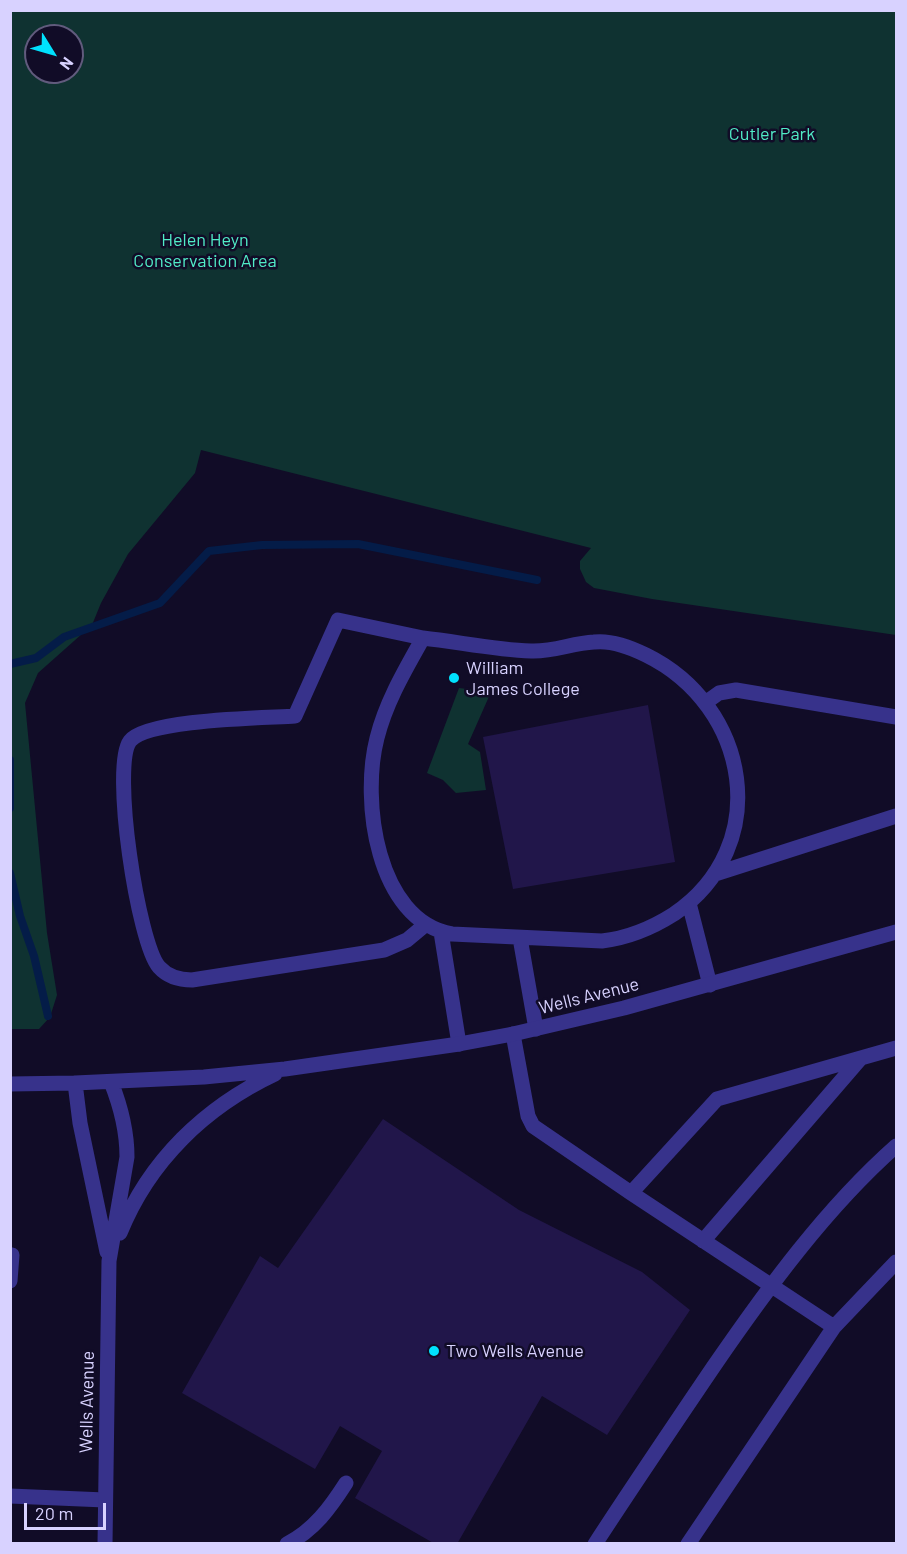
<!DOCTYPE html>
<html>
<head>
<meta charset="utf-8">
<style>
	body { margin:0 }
	#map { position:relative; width:907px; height:1554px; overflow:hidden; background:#110c27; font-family:Barlow,sans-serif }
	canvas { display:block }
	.frame { position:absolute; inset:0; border:12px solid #d8d2ff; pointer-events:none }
	.north { position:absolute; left:24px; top:24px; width:60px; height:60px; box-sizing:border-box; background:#110c27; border:2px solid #615b7d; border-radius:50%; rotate:127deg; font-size:16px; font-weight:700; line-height:24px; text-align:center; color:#d8d2ff }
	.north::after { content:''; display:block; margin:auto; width:21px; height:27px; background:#00e1fd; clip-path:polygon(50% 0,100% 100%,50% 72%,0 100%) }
	.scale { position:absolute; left:24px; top:1503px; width:82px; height:27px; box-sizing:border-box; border:3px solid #d8d2ff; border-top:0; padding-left:8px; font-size:18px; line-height:21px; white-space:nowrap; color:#d8d2ff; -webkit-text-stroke:4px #110c27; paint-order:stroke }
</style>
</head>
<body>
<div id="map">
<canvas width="907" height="1554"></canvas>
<div class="frame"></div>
<div class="north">N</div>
<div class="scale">20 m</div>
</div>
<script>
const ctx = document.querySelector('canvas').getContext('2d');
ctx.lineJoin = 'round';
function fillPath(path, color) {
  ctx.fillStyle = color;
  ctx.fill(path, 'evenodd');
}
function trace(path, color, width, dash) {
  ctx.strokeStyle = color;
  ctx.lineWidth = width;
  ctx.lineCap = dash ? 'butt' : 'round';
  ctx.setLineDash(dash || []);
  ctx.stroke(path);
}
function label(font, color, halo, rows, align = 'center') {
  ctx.font = font + ' Barlow,sans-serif';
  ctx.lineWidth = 5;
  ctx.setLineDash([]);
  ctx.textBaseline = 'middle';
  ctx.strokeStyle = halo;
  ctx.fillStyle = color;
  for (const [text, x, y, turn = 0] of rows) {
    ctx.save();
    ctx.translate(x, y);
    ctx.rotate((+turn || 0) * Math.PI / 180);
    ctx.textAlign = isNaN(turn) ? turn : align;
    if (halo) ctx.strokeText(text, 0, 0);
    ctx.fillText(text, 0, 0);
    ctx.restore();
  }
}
fillPath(new Path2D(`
	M11,10L896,11V635L652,599L594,588L586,582L580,569V561L591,548L201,450L195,473L128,554L101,603L92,625L38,673L25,703L47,933L57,995L50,1017L39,1029H11ZM36,36H72V72H36Z
	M459,688L491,692L468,744L480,752L486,790L456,793L443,780L427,773Z`), '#0f3231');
trace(new Path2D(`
	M10,664L36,658L64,637L160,603L209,551L262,545L358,544L537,580
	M10,760V808
	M10,873L20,916L34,956L48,1016`), '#041c48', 8);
fillPath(new Path2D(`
	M648,705L675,862L513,889L483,737Z
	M383,1119L519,1210L642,1272L690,1310L607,1435L542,1396L457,1544H435L355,1498L382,1451L340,1426L315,1469L182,1393L260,1256L278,1268Z`), '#21164a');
trace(new Path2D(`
	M423,638C459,642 495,650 531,651C554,652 572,643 594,642C611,640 630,647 646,655C750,706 774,846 674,914C652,928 628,938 602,941L452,934C376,920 361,800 377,738C386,702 405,670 423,638Z
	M423,638L338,620L295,716C265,718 147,719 130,741C111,766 138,943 159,967C168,977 180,980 192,980L384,950L407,940L425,925
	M705,703L719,693L736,690L896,717
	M715,874L896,816
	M689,903L710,985
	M441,932L459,1044
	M520,938L536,1029
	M513,1034L528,1116L533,1126L631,1193L834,1327
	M631,1193L717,1099L896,1048
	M703,1241L860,1059
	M10,1281L12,1255
	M10,1496L105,1500
	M287,1544C314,1530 330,1508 346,1483
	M595,1544C634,1484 674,1425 714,1366C767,1289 826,1208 896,1146
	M688,1544L834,1327L896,1262`), '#37328b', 15);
trace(new Path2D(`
	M75,1083L80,1123L107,1252
	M10,1084L75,1083L204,1077L285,1069L459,1044L513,1034L624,1008L896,932
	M120,1233C149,1161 205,1107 275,1074
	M105,1544L109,1261L127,1157C127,1130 121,1107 111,1082`), '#37328b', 15);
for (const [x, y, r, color] of [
	[454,678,6,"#00e1fd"],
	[434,1351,6,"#00e1fd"]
]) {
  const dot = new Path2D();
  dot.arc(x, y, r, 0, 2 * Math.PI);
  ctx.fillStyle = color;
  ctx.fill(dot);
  trace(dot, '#110c27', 2);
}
label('18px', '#51ecc7', '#110c27', [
	["Cutler Park",772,134],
	["Helen Heyn",205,240],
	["Conservation Area",205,261]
]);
label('18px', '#d8d2ff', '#110c27', [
	["William",466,668],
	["James College",466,689],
	["Two Wells Avenue",446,1351]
], 'left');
label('18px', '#d8d2ff', '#110c27', [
	["Wells Avenue",589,996,-14],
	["Wells Avenue",87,1402,-89]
]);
</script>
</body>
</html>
